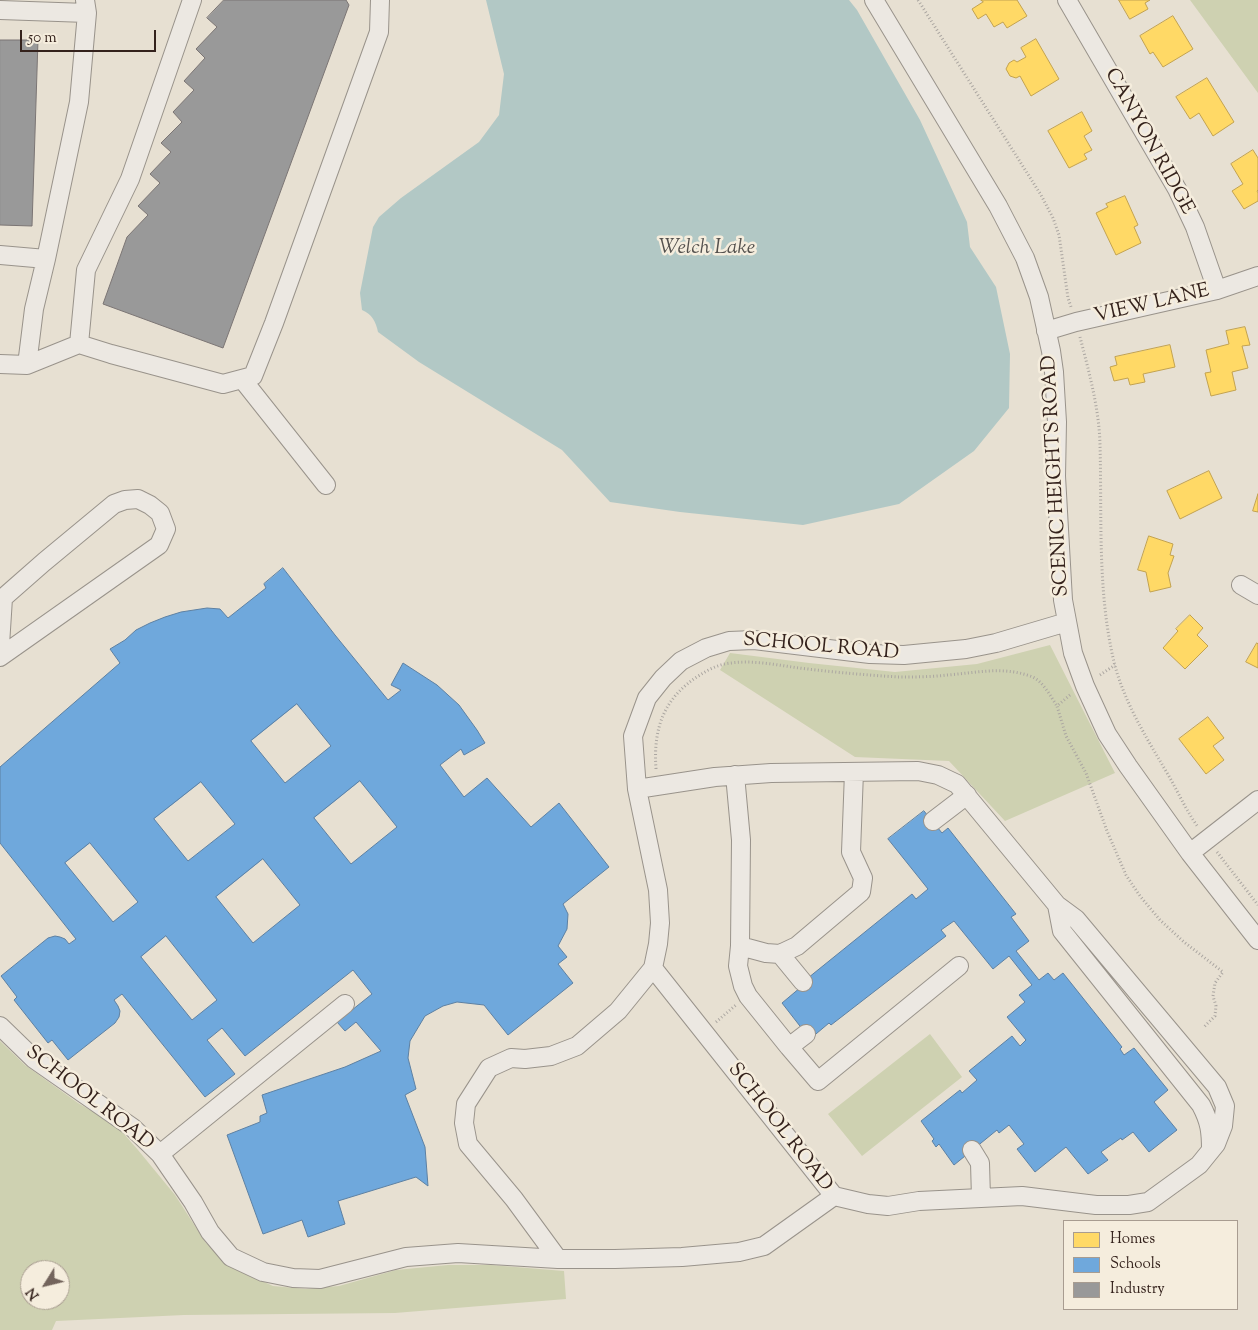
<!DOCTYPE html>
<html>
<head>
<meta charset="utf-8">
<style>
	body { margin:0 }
	#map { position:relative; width:1258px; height:1330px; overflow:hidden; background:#e7e0d2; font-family:"Sorts Mill Goudy",serif }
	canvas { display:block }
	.legend { position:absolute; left:1063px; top:1220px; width:175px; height:90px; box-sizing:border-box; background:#f5eddd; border:1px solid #a89c90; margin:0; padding:6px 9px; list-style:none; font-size:15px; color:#34221c }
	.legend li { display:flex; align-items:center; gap:10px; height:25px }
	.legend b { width:25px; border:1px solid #a89c90 }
	.north { position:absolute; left:20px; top:1260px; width:50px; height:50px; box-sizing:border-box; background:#f5eddd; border:1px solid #a89c90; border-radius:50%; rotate:234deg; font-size:14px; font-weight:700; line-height:20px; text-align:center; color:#34221c }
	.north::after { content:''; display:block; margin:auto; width:18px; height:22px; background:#73645c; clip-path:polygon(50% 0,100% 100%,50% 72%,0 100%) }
	.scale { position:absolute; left:20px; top:30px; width:136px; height:22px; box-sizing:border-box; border:2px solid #34221c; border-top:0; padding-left:6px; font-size:15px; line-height:18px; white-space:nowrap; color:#34221c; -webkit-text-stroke:4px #f5eddd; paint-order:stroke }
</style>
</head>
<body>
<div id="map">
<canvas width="1258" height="1330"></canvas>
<ul class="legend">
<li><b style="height:14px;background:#ffd966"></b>Homes</li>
<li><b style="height:14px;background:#6fa8dc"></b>Schools</li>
<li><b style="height:14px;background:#999"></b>Industry</li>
</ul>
<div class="north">N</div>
<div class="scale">50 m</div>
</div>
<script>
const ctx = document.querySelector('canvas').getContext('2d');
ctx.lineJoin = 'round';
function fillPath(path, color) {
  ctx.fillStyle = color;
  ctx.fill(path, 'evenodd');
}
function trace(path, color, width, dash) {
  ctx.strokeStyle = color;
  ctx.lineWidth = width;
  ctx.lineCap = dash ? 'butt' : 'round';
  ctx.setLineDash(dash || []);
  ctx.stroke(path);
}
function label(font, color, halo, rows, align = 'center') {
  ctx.font = font + ' "Sorts Mill Goudy",serif';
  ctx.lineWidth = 5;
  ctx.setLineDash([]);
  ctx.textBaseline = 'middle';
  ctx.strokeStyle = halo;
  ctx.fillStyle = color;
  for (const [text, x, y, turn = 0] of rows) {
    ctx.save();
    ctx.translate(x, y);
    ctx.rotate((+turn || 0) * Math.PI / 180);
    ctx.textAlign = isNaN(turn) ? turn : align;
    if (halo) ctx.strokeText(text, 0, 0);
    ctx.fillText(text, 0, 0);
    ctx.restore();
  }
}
fillPath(new Path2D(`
	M1190,0H1258V93Z
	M1050,645L1115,773L1005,821L949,761L855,757L720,670L730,653L809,663L895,672L977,664Z
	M930,1034L962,1077L862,1156L828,1114Z
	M0,1041L25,1065L78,1103L117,1126L138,1150L175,1195L206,1243L231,1267L273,1286L306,1289L339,1286L396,1270L448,1265H491L564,1271L566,1299L395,1313L184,1315L56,1321L52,1330H0ZM30,1270H60V1300H30Z`), '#ced1b1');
fillPath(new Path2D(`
	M486,0H849L857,10L920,120L967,222L970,247L996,287L1010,354L1009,408L974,451L899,504L803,525L680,512L610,502L562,450L419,362L378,332C376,322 372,314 362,310L360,293L373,227L379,217L401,198L479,142L499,115L504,74Z`), '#b2c8c5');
const homes = new Path2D(`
	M981,0H1017L1027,16L1007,28L1003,22L994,27L986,14L978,19L972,9L983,2Z
	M1119,0H1150L1145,3L1148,9L1130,19Z
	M1173,16L1193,49L1163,67L1153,52L1150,54L1140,36Z
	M1036,39L1059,79L1031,96L1020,76L1016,78L1010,76L1006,69L1009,63L1014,60L1017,62L1026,57L1021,48Z
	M1207,78L1234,122L1213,136L1199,113L1190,119L1176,97Z
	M1082,112L1092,131L1084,136L1092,150L1084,154L1087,159L1069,168L1048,131Z
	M1253,150L1258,158V190L1257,191L1258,193V201L1244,209L1232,191L1243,184L1231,164Z
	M1125,196L1138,225L1134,227L1141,243L1116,255L1096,213L1108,207L1106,204Z
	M1245,327L1250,345L1242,346L1248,368L1232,372L1236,390L1211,396L1205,373L1211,372L1206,350L1229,344L1226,331Z
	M1170,345L1175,367L1143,374L1145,382L1130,385L1128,378L1114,381L1110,367L1117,365L1115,357Z
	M1209,471L1222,498L1180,519L1167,491Z
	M1258,494V512L1253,511Z
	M1149,536L1173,544L1170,555L1174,556L1168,573L1171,587L1150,592L1146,572L1138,570Z
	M1190,615L1203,628L1197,635L1208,646L1185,669L1163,648L1178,631L1176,629Z
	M1257,643L1258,644V668L1246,662Z
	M1208,717L1224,738L1213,746L1224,760L1206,774L1179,739Z`);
fillPath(homes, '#ffd966');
trace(homes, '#c2a250', 1);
const schools = new Path2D(`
	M283,568L335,635L388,700L401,690L391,685L403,663L437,685L459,705L477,730L485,743L464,755L461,749L440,765L464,797L487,778L531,827L559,803L609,867L563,904L568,914L567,929L558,946L567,957L558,964L573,983L508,1035L484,1005L457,1002L443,1006L425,1016L410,1041L408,1058L416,1089L405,1095L425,1147L428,1186L416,1177L338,1201L345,1224L308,1237L302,1220L263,1234L227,1135L260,1122V1116L267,1113L262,1095L345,1067L381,1051L356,1022L345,1031L337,1022L372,994L353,970L245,1056L222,1028L211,1037L207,1040L235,1074L205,1097L122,994L114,1000L118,1006L120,1011L119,1017L115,1023L68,1060L52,1040L48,1043L14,1000L17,997L1,976L48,938L55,936L60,937L65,939L69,944L76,939L0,843V767L120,663L110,649L125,640L136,630L150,623L165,617L181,612L207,608L220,609L228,618L266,588L264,584ZM297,704L331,746L285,783L251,741ZM360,781L397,827L351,864L314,818ZM201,782L235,824L188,861L154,819ZM90,843L138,902L113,922L65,863ZM263,859L300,905L253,943L216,897ZM166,936L217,1000L192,1020L141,957Z
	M924,811L942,833L948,828L1016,914L1011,917L1029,941L1016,951L1039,980L1048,973L1054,980L1063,973L1122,1047L1120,1049L1124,1055L1134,1048L1168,1090L1154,1102L1177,1130L1149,1152L1133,1132L1122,1140L1121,1138L1101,1152L1108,1160L1088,1174L1066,1147L1035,1172L1017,1149L1024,1144L1009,1125L999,1133L997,1130L954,1165L939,1144L936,1147L932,1141L934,1139L921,1121L960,1090L962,1093L977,1080L969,1071L1012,1036L1020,1046L1026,1040L1007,1017L1025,1002L1019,995L1032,985L1009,956L993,969L954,921L941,930L946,936L831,1025L829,1023L810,1039L782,1003L801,987L803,982L912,894L916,899L928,889L888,839Z`);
fillPath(schools, '#6fa8dc');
trace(schools, '#5d80a2', 1);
const industry = new Path2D(`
	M224,0H346L349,5L223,348L103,304L127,237L148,215L138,206L160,183L150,174L171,152L161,143L182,122L173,112L194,90L184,81L205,58L196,49L217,27L207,18Z
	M0,40H38L32,226L0,225Z`);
fillPath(industry, '#999');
trace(industry, '#7b7574', 1);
const minor = new Path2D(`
	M874,0L998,206L1025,258L1039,297L1051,351L1054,372L1057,422L1056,476L1063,600L1073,653L1085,686L1107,734L1128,766L1190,853L1258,940
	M1067,0L1177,189L1195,227L1217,290
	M0,10L87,13
	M0,255L46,259
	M1046,331L1076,322L1217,290L1258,276
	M79,344L86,270L130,179L192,0
	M0,364L27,365L79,344L111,354L223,384L253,376L274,323L379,32L380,0
	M27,365L34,309L46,259L79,102L87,13L85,0
	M242,379L326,485
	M1241,585L1258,595
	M0,645L3,598L44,562L114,504L125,500L138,499L150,505L160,513L166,529L159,545L0,657
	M735,775L741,840L740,946L738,966L743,986L748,996L789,1047L818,1081L959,966
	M637,789L715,777L771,773L918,771L938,775L957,784L1057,905L1076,919L1217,1087L1225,1106L1223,1126L1216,1144L1199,1165L1148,1202L1129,1205H1096L1022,1196L919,1201L888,1206L868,1204L834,1196
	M933,821L967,795
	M1190,853L1258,800
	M1057,905L1062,931L1201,1105C1210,1122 1211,1132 1211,1150
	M740,946L766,953L780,954L797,946L861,892L863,878L851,852L854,772
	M780,954L803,982
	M0,1026L34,1059L133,1128L160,1154L193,1202L210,1232L231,1257L263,1272L293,1278L320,1279L406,1257L458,1253L558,1259H615L682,1257L739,1252L764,1246L834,1196L653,968L658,944L660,923L658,890L637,789L633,736L647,698L663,678L681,661L706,648L729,641L754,640L870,654L904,655L966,649L996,643L1067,622
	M789,1047L806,1034
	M972,1150L980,1163L981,1198
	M160,1154L345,1004
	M558,1259L514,1199L468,1144L464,1123L466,1104L489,1068L511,1058L525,1059L551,1056L577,1046L618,1011L653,968`);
trace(minor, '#99938b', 20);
trace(new Path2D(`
	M918,0L1041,195L1053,218L1059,235L1068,298L1071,307
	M1080,337C1089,372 1099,408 1100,444C1102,518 1097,594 1115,666C1126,706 1149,742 1170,778C1179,794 1187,812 1198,827
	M1100,675L1115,665
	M1070,695L1057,706L1066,736L1086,773L1107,831L1126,875L1140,896L1160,920L1184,942L1223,972L1215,983L1213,996L1216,1006L1215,1016L1203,1028
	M656,769C653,728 664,697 700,675C709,669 720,664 731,663C754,660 777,665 799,668C832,672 865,675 898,677C914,677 931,677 947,675C975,673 1002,666 1030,676C1043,680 1050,696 1057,706
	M1217,852L1258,905
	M716,1022L736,1005`), '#aba6a1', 3, [1, 2.5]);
trace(minor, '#ece8e2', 18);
label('20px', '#34221c', '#f5eddd', [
	["CANYON RIDGE",1148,142,61],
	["VIEW LANE",1152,305,-13],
	["SCENIC HEIGHTS ROAD",1057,476,-93],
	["SCHOOL ROAD",821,648,5],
	["SCHOOL ROAD",89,1099,38],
	["SCHOOL ROAD",779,1128,52]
]);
label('italic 21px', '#53504d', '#f5eddd', [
	["Welch Lake",707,249]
]);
</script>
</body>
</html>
